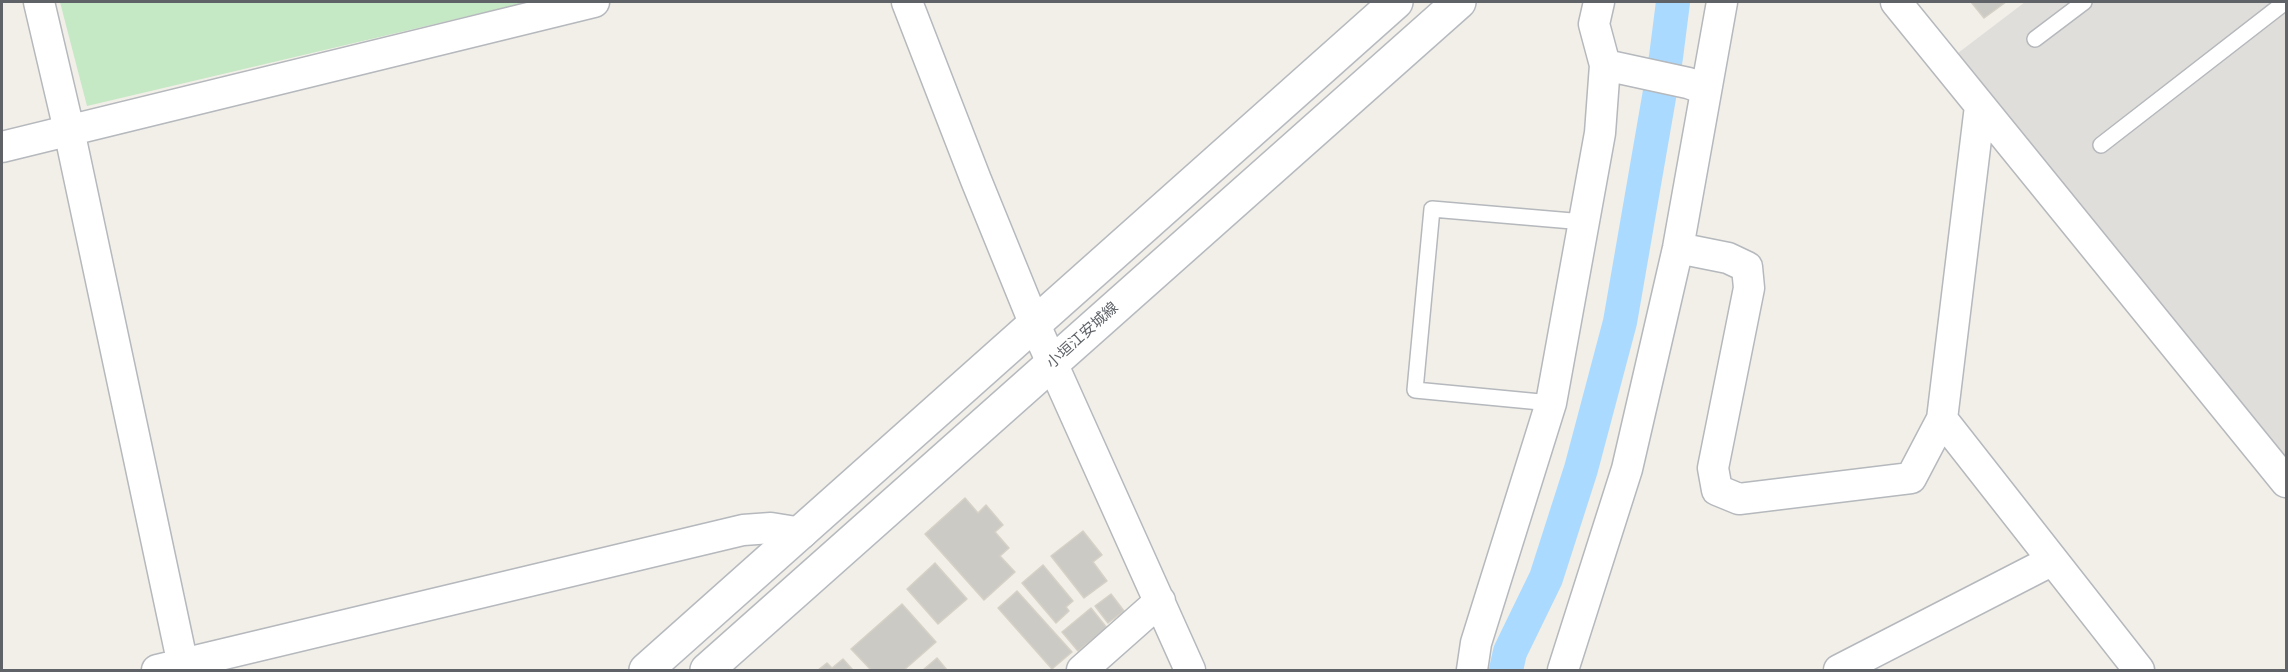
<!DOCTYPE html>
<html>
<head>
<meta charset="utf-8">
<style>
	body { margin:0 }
	#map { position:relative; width:2288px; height:672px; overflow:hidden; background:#f1efe8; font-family:"Roboto Condensed",sans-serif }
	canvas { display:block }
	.frame { position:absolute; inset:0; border:3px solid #5f6368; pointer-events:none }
</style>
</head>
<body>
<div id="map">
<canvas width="2288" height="672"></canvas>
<div class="frame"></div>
</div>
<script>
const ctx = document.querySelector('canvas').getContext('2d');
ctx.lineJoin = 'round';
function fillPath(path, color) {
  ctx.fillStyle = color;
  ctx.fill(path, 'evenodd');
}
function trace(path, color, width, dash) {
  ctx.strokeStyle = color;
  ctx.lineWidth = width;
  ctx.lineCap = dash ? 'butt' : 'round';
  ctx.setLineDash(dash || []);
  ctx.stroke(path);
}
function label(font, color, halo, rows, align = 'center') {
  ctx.font = font + ' "Roboto Condensed","Noto Sans JP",sans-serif';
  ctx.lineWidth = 4.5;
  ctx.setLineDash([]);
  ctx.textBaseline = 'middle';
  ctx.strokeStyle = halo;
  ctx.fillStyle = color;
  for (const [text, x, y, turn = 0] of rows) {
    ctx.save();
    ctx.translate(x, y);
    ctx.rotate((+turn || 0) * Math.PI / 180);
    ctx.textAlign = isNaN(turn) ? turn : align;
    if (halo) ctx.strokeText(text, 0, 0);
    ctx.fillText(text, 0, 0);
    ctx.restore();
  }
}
fillPath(new Path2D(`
	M2025,2H2286V460L1958,53Z`), '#e0deda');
fillPath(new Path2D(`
	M60,2H528L87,106Z`), '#c5e8c5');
trace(new Path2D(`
	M1506,670L1510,652L1546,578L1581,469L1620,322L1666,57L1673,2`), '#aadaff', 34);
const building = new Path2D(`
	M1971,2H2006L1984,18Z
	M965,498L978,513L986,505L1003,525L995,532L1009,548L1000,556L1015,572L984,600L925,534Z
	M1083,531L1102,555L1093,562L1107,581L1084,598L1051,556Z
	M935,563L967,599L938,624L907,589Z
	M1043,565L1073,601L1066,607L1069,611L1056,623L1022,583Z
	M1017,591L1072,652L1052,669L998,608Z
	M1111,594L1124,611L1108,623L1095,606Z
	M902,604L936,642L904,670H871L851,649Z
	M1091,608L1107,628L1078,651L1062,632Z
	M937,658L947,670H923Z
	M843,659L853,670H818L827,663L832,668Z`);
fillPath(building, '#cccac5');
trace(building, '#d6d1c6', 1.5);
const lane = new Path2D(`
	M2035,39L2084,2
	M2101,145L2284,3
	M1551,403L1415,390L1432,209L1584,222`);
const street = new Path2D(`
	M39,2L69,130L184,670
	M907,2L976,180L1035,325L1190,670
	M1896,2L2286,482
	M1605,65L1688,83L1705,89
	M1980,106L1942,419L2139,670
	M2,147L594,2
	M1678,248L1728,258L1747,267L1749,288L1713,468L1717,490L1739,499L1911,478L1942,419
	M157,670L743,530L771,528L802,533
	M1082,670L1160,601
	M1472,670L1476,643L1551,403L1600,133L1605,65L1594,24L1599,2
	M1563,670L1627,469L1678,248L1722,2
	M1839,670L2051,561`);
const secondary = new Path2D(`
	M646,670L1396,2
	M707,670L1459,2`);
trace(lane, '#b5b8bc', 18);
trace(street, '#b5b8bc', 33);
trace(secondary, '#b6babf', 36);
trace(lane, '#fff', 15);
trace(street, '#fff', 30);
trace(secondary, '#fff', 33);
label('15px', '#5f6368', '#fff', [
	["小垣江安城線",1083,336,-42]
]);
</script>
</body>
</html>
